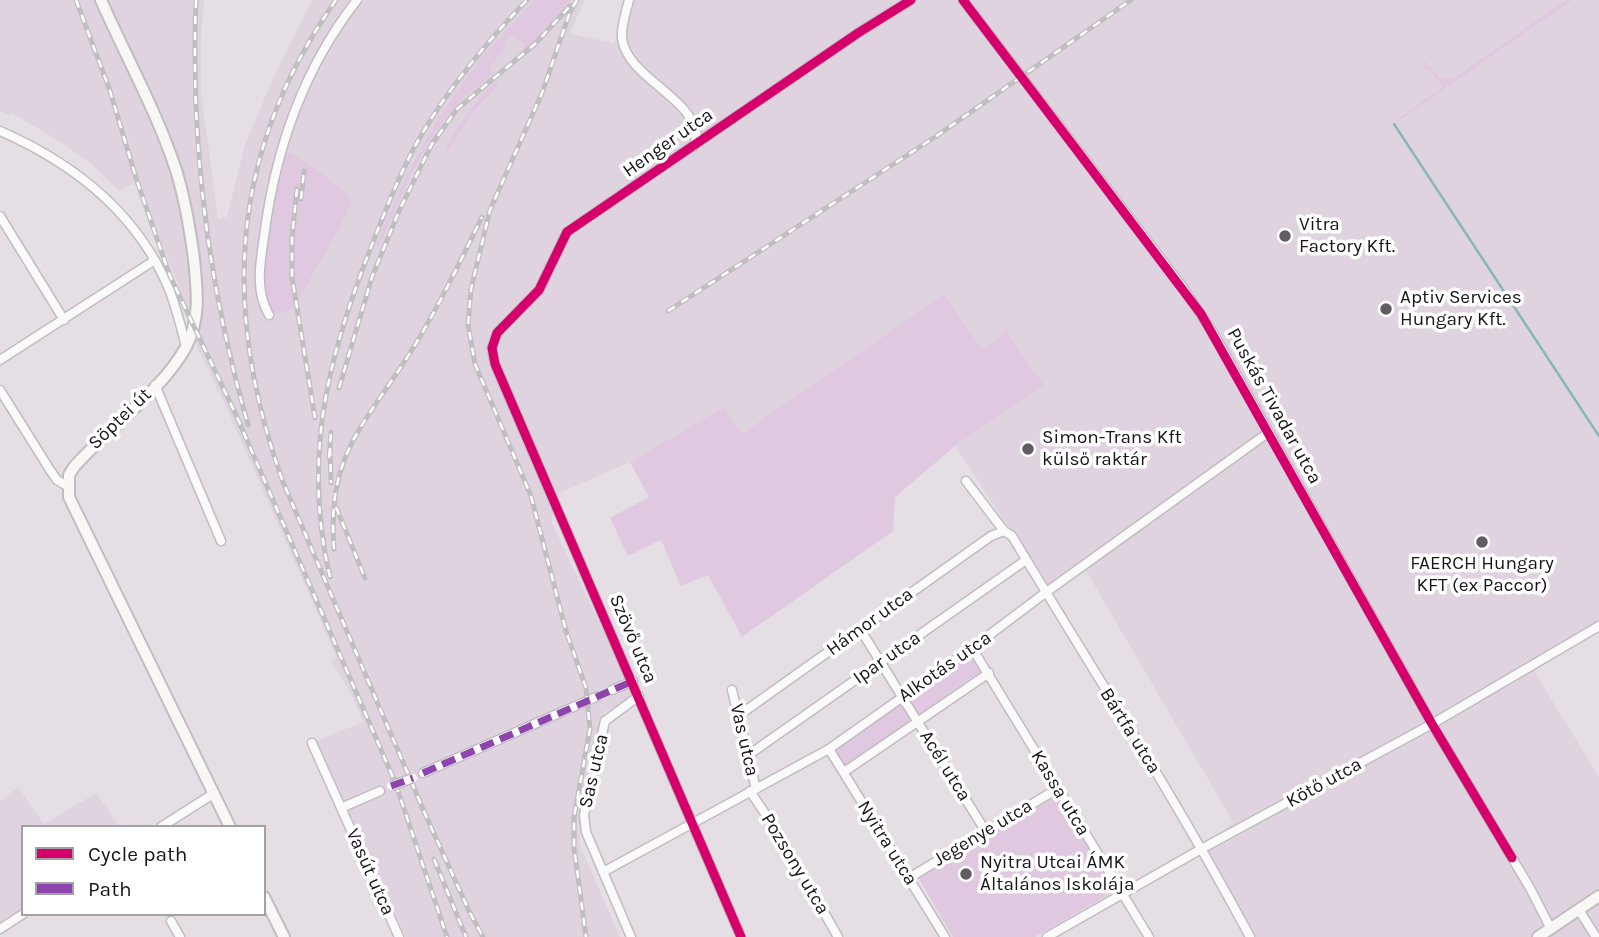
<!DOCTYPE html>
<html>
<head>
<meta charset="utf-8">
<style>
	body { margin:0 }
	#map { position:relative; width:1599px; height:937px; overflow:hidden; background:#e5dfe5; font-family:Karla,sans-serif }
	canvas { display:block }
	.legend { position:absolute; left:21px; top:825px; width:245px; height:91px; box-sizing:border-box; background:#fff; border:2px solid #a3a1a3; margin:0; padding:9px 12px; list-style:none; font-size:21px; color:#191519 }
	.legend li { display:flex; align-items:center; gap:14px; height:35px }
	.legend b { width:35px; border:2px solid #a3a1a3 }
</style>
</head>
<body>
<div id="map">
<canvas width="1599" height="937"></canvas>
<ul class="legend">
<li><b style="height:9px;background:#d6006c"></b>Cycle path</li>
<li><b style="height:9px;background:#8e44ad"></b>Path</li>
</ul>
</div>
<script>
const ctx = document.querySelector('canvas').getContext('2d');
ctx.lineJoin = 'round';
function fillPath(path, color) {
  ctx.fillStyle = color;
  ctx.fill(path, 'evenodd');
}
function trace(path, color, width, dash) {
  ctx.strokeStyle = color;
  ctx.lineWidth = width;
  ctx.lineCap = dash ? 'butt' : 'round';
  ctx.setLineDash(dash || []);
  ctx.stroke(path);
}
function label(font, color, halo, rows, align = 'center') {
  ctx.font = font + ' Karla,sans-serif';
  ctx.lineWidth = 7;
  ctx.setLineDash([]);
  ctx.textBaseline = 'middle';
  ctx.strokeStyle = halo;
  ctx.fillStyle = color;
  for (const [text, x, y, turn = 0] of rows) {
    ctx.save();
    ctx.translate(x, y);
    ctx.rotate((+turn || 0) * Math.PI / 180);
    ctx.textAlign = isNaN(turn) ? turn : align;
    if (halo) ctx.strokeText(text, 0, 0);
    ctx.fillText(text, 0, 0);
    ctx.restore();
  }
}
fillPath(new Path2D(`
	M0,0H204L201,42V92L218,219L227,217L245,145L274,76L312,0H585L570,33L614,44L625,0H1599V631L1534,671L1599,777V937H1253L1204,848L1233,822L1082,564L1047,586L955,446L1044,385L1006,332L983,350L944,296L741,433L724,407L630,462L560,493L551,521L634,696V699L604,712L579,817L580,845L620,937H406L316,741L363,722L351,694L331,662L337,658L228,411L197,347L190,315L137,182L119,191L89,162L65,145L12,113L10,115L0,111Z
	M18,787L44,824L96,793L120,827H23V908L0,923V802Z`), '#dfd3df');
fillPath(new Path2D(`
	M534,0H572L525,51L523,43L510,34L505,43L506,45L493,64L489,65L494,74C481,84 467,93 456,106C421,145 400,198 379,246H376C401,181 434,119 477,64C495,41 515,22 534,0Z
	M1566,0H1572L1397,122L1398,119L1443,87L1429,70L1422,67L1425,61C1433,71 1441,82 1454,78Z
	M497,80L499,83L468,119L444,157C452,128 476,101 497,80Z
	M287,153H291C305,163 344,186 350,201C353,210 302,292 294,306C289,311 283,315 275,312C248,301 278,179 283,155Z
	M944,295L983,350L1006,331L1044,385L955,446L895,497L893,531L742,637L708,575L681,586L661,540L628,556L610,518L649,497L630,462L724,407L742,433Z
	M969,654L981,671L845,767L833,750Z
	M1058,795L1114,891L1035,937H953L918,877Z`), '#e0c8e1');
trace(new Path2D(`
	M1394,124L1599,436`), '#88b6b9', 2.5);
const street = new Path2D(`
	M629,0C626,12 621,26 622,38C627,78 691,95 697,136L693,147
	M963,0L1184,289L1215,336L1432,724L1530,888L1551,929
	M0,131C73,163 137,213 169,289C176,307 181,327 186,346
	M0,216L64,320
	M269,315C255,291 260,263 264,237C275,151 303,69 357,0
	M0,360L155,260
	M155,385L221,541
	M0,390L50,470L57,480L67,486
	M966,481L1004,531L1012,536C1092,669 1177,800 1250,937
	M860,629L986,832
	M972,648L1149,937
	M612,690L633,681
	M732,690L756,789
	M738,716L991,536L1004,531
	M312,743L399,937
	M829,749L945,937
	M747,756L1026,560
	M844,772L989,673
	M423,773L596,697
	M750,791L784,842L838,937
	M341,808L380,791
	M161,827L213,794
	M603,872L829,749L972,648L1045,593L1269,432
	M909,878L1057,789
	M1579,910L1596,937
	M171,921L180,937
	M0,929L23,914
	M631,937L586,832L584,815L605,721L639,696
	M741,937L495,364L492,348L497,333L539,290L567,232L858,33L911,0
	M1047,937L1203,848L1432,724L1599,626`);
const secondary = new Path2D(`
	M101,0C126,57 157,112 176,170C185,199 190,229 194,259C197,290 201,318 186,347C162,391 107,429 74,467L69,475V497L230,827
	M264,897L284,937
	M1538,937L1599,896`);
trace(street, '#c0bcc0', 11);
trace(secondary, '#c0bcc0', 14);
trace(street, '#fbfafb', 8);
trace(secondary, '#f9f6f6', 10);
const rail = new Path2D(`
	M76,0L109,88L137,181L170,276L237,417L395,782L447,937
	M196,0C190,145 208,285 248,425
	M336,0C229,152 221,310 283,482L426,816L470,913L483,937
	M577,0L570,12L542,93L490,210L471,289L468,325L475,364L531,496L566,631L586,688L590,729L574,817V847L586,937
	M297,189L292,237V277L315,418
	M301,199L304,171
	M668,311L935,137L1131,0
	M339,388L372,277L399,211L432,144L457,109L535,44L570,6
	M330,448L331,483
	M329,458L331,432
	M336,507L365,578
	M334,549C326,451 368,422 415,345C440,304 461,260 482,217
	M330,577C303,462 326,363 368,255C382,219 396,182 414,148C444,93 484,45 527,0
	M434,859L466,937`);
trace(rail, '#c0bec0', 5);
trace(rail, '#fff', 2.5, [8]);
const streetBridge = new Path2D(`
	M391,786L413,778`);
trace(streetBridge, '#c0bcc0', 11, []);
trace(streetBridge, '#fbfafb', 8);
trace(new Path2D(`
	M423,773L633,681
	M391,786L413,778`), '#8e44ad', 7, [14, 7]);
trace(new Path2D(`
	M963,0L1201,314L1432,724L1512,858
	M741,937L495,364L492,348L497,333L539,290L567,232L858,33L911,0`), '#d6006c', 9);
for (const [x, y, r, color] of [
	[1285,236,7,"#605c60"],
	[1386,309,7,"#605c60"],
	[1028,449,7,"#605c60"],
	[1482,542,7,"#605c60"],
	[966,874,7,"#605c60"]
]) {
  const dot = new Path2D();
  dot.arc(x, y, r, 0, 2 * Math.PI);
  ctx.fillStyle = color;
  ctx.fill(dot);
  trace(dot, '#fff', 2.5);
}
label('19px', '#191519', '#fff', [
	["Henger utca",668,143,-35],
	["Puskás Tivadar utca",1274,406,61],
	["Söptei út",120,419,-44],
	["Hámor utca",870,622,-36],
	["Szövő utca",633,639,67],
	["Ipar utca",887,658,-35],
	["Alkotás utca",945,667,-35],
	["Bártfa utca",1130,731,58],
	["Vas utca",744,740,77],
	["Acél utca",945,766,58],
	["Sas utca",594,771,-77],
	["Kötő utca",1324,783,-29],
	["Kassa utca",1060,793,59],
	["Jegenye utca",983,833,-31],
	["Nyitra utca",887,843,58],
	["Pozsony utca",795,864,59],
	["Vasút utca",370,872,66]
]);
label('19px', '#191519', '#fff', [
	["Vitra",1299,225],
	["Factory Kft.",1299,247],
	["Aptiv Services",1400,298],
	["Hungary Kft.",1400,320],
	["Simon-Trans Kft",1042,438],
	["külső raktár",1042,460],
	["FAERCH Hungary",1482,564,"center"],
	["KFT (ex Paccor)",1482,586,"center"],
	["Nyitra Utcai ÁMK",980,863],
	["Általános Iskolája",980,885]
], 'left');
</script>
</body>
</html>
